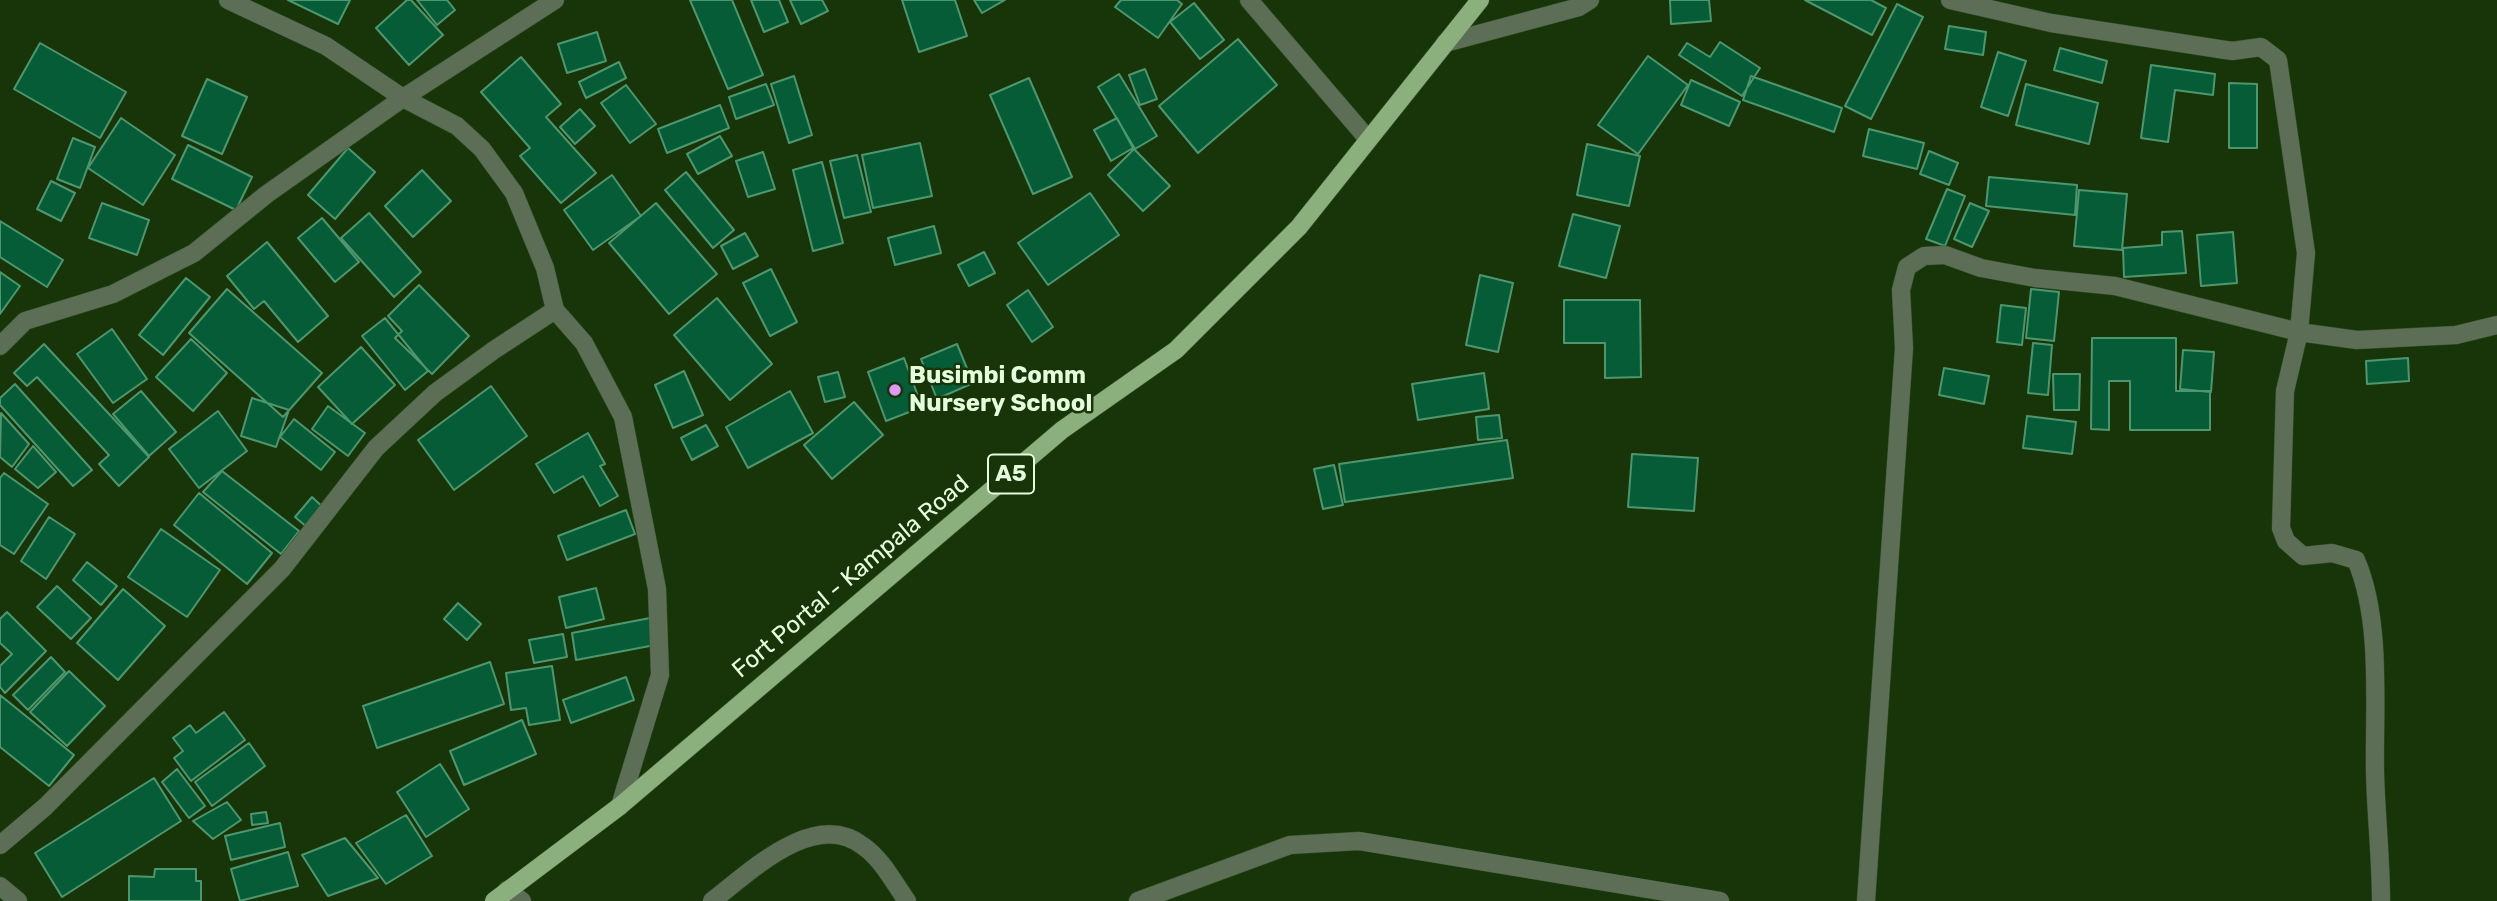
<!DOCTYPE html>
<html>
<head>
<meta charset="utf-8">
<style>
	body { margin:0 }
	canvas { display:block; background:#173509 }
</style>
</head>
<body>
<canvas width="2497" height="901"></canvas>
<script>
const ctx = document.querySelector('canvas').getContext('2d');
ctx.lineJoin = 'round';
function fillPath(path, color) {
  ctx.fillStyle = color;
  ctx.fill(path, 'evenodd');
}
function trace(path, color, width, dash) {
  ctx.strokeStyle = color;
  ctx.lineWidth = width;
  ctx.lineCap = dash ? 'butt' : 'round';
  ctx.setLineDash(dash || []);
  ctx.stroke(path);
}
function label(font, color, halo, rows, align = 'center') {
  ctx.font = font + ' Rubik,sans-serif';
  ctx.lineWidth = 5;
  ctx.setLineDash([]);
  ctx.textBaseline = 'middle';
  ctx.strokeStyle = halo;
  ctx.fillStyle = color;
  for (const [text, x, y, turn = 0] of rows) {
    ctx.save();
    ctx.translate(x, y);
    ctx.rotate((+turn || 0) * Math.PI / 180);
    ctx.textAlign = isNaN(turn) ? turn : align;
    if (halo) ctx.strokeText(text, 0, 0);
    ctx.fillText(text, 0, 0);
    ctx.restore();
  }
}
const building = new Path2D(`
	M288,0H350L338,24Z
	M407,0H411L443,35L409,65L376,28Z
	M417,0H447L455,10L437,25Z
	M690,0H732L763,75L728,89Z
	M751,0H779L788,22L764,32Z
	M790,0H822L828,11L801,24Z
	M902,0H955L967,36L919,52Z
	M974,0H1005L982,13Z
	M1121,0H1177L1182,4L1158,38L1115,7Z
	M1670,0H1709L1711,21L1671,24Z
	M1805,0H1871L1886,8L1872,35Z
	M1194,3L1224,40L1200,59L1170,22Z
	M1897,4L1923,17L1871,119L1845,106Z
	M1949,26L1986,32L1983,55L1945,49Z
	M597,32L606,61L567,73L558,44Z
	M1238,39L1277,85L1198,153L1159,106Z
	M1720,42L1760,68L1742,96L1679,55L1687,43L1710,57Z
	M40,43L126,92L100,138L14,89Z
	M2060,48L2107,61L2102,83L2054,70Z
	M1998,52L2026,61L2008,116L1981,107Z
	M1648,56L1688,85L1638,154L1598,125Z
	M521,57L561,104L546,117L596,173L561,203L520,156L530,148L481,92Z
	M619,62L626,78L586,98L579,82Z
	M2151,65L2215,74L2213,95L2175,90L2168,142L2141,138Z
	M1145,69L1157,99L1140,105L1129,75Z
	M1119,74L1157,136L1135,149L1098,87Z
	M794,76L812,135L789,143L771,84Z
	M1751,76L1842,108L1834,132L1743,100Z
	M1029,78L1072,177L1033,194L990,95Z
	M207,79L247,97L222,154L182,136Z
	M1691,80L1740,102L1729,126L1681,105Z
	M2229,83L2257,84V148H2229Z
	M766,84L774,105L736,119L729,97Z
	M2026,84L2098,103L2089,144L2016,125Z
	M626,85L656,124L630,143L601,103Z
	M720,105L729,128L667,153L658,129Z
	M580,109L595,126L575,144L560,127Z
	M121,118L175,155L143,205L88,168Z
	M1117,118L1133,148L1111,161L1094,130Z
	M1869,129L1924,143L1917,169L1863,156Z
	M720,136L732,156L698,174L687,154Z
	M73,138L95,147L80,188L57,179Z
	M920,143L932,196L873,208L862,155Z
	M1587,144L1640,156L1629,206L1577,195Z
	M188,145L252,177L236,210L172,179Z
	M348,148L375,172L335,219L308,195Z
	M1134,149L1170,186L1143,211L1108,175Z
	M1929,151L1958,163L1949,185L1920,174Z
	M763,152L775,189L748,197L736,161Z
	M857,155L871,212L844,218L830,161Z
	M822,162L843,243L813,251L793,170Z
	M422,170L451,201L413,237L385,206Z
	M686,172L734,230L713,248L665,190Z
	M612,175L641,216L593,250L564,210Z
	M1989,177L2077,185L2075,215L1986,206Z
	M51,181L75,193L61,221L37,209Z
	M1947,189L1965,196L1945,246L1926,239Z
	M2079,190L2127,194L2122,250L2074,246Z
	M1090,193L1119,235L1048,285L1018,243Z
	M102,203L149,220L137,255L89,238Z
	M656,203L717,274L669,314L609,243Z
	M1970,203L1989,211L1972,247L1954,239Z
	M369,213L421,272L394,297L341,238Z
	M1573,214L1620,226L1606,278L1559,266Z
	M322,218L359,262L335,282L298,238Z
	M0,221L63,260L47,287L0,257Z
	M934,226L941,253L895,265L888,238Z
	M2182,231L2186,273L2124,277L2123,248L2162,245V232Z
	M2233,232L2237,283L2201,286L2197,235Z
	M745,233L758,256L733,269L721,246Z
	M267,242L328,316L298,342L264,301L254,309L227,276Z
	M984,252L995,273L969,286L958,265Z
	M771,269L797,322L770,336L743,283Z
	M0,272L20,286L0,314Z
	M1480,275L1513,283L1498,352L1466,345Z
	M186,278L210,297L163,355L139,335Z
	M419,285L469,336L432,374L395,338L402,331L388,316Z
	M227,289L322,373L283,417L189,333Z
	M2031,289L2059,292L2054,341L2026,338Z
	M1028,290L1053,327L1032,342L1007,305Z
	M717,298L772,364L730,400L674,335Z
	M1564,300H1640L1641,377L1605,378V343H1564Z
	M2001,305L2026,308L2022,345L1997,342Z
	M385,318L428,371L405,390L362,336Z
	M112,329L147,379L113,403L77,354Z
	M2092,338H2176V391H2210V430H2130V381H2109V430L2091,429Z
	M191,339L227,373L193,411L156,377Z
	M2033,343L2052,345L2048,395L2028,393Z
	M44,344L149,457L119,486L99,464L109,455L37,377L27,386L14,373Z
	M957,344L973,383L937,399L921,359Z
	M361,347L395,385L352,424L318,387Z
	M2183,350L2214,352L2211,392L2180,389Z
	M904,358L922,407L886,421L868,372Z
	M2408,358L2409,381L2367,384L2366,361Z
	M1944,368L1989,376L1984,404L1939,395Z
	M684,371L703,415L673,428L655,385Z
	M838,372L845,397L825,402L818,377Z
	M1484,373L1489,409L1418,420L1412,384Z
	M2053,374H2080L2079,410H2054Z
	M15,384L92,470L73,486L0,405V398Z
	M491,386L527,436L454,490L418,440Z
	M141,391L176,432L149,456L113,414Z
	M790,391L813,433L748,468L726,427Z
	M252,398L289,410L276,447L241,436Z
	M854,402L883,435L832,479L804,445Z
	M328,406L365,433L348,456L312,429Z
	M218,411L247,451L199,488L169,449Z
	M1,413L29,444L12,467L0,457Z
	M1499,415L1502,438L1478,440L1476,417Z
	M2027,416L2076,422L2072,454L2023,448Z
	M294,419L335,452L321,470L280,437Z
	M706,425L718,446L692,460L681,438Z
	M588,433L605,464L600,466L618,496L600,506L583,476L554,493L536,464Z
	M1507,440L1513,478L1345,502L1339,464Z
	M33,446L56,472L38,488L15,469Z
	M1632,454L1698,458L1694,511L1628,507Z
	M1334,465L1343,505L1323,509L1314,469Z
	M222,471L299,531L281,554L203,492Z
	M4,473L48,504L14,554L0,545V478Z
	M199,493L272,553L247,584L174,525Z
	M312,497L326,510L309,529L295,517Z
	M626,510L635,534L567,560L558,536Z
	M49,517L75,534L46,579L21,561Z
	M161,529L220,570L187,617L128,577Z
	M87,562L117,586L101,605L73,580Z
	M57,586L91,618L71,639L37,607Z
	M596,588L604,619L566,628L559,597Z
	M123,589L165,626L118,680L77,643Z
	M458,603L481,624L467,640L444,619Z
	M7,612L46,651L5,693L0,687V666L12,654L0,643V619Z
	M650,618L655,645L576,660L572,633Z
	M563,634L567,657L534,663L529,640Z
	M51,657L65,672L28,710L13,695Z
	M490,662L504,704L377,748L363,706Z
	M552,666L560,720L529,725L526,708L511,710L506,673Z
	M69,671L105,706L67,746L30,712Z
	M626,677L634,700L571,723L563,700Z
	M0,695L74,755L49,786L0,747Z
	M224,712L245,740L191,781L174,758L183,751L173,738L190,725L196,733Z
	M522,720L536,754L464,785L450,751Z
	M249,743L265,766L212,806L195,782Z
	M440,764L469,809L426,837L397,792Z
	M177,769L205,806L189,818L162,782Z
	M154,778L181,821L62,897L35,853Z
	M227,802L241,820L213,839L193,821Z
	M266,812L268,823L252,825L251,814Z
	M406,815L432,856L386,884L356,843Z
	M280,823L285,847L231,860L225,836Z
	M345,838L378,878L328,896L302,855Z
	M288,852L298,886L240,901L231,869Z
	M155,869H196V881H201V901H129V876L154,877Z`);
fillPath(building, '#075c38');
trace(building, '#4e966e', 2);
const minor = new Path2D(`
	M228,0L326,46L403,98L457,126L482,149L514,193L545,268L555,310L584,343L623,417L657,589L660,675L620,806
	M1249,0L1367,138
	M1950,0L2051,23L2232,51L2261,47L2278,60L2306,253L2299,332L2285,391L2281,528L2286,541L2303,556L2332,553L2356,560C2382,620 2374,707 2375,772C2376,815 2381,858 2381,901
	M1445,43L1579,7L1590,0
	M0,346L25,321L113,294L194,253L267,194L403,98L555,0
	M0,845L45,807L282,569L376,448L435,393L494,350L555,310
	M0,886L18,901
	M507,890L522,901
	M712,901C749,873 814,808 863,846C882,859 894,883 907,901
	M1138,901L1290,845L1359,841L1720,901
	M1866,901L1904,348L1901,290L1907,267L1924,256L1945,255L1981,268L2035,278L2115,286L2299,332L2357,340L2456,335L2497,325`);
const major = new Path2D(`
	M494,901L620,806L1062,430L1176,350L1299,227L1480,0`);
trace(minor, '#345127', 19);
trace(major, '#345127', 19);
trace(minor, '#5c6e56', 18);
trace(major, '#8bb07e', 18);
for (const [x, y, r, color] of [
	[895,390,7,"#dd99f3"]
]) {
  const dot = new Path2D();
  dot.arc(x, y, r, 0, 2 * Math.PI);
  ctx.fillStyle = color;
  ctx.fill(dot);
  trace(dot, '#173509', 2.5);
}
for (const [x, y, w] of [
	[1011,474,46]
]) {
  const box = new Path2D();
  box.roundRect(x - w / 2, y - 19.5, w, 39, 5);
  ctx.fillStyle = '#173509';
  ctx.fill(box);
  trace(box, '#e5fcdd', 2);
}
label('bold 23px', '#e5fcdd', null, [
	["A5",1011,474]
]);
label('bold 24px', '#e5fcdd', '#173509', [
	["Busimbi Comm",909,376],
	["Nursery School",909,404]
], 'left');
label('24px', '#e5fcdd', '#173509', [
	["Fort Portal - Kampala Road",851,577,-40]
]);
</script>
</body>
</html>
